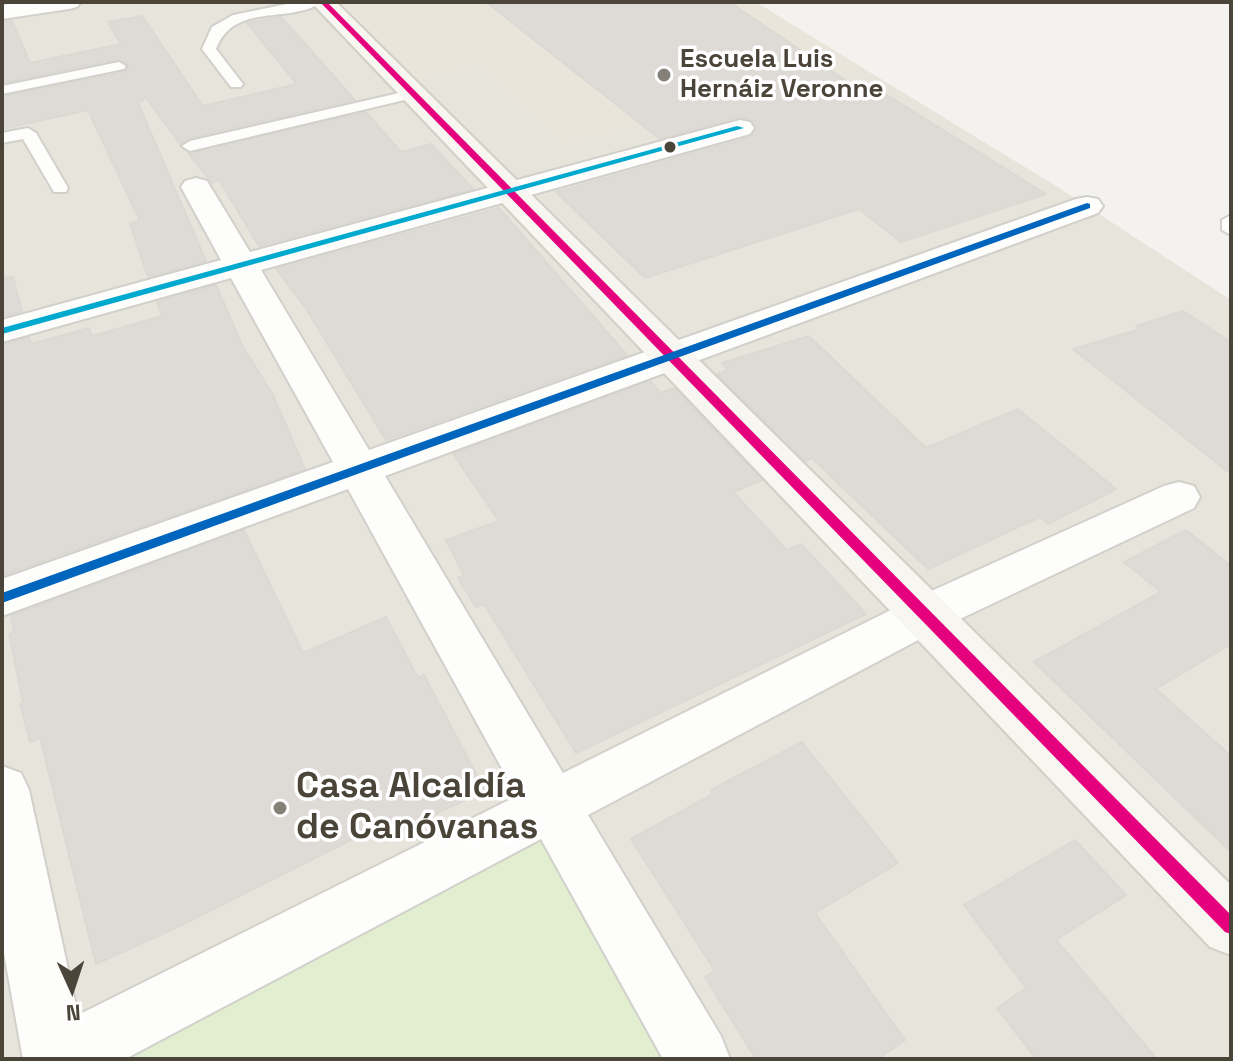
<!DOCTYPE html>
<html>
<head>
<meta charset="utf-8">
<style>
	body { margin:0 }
	#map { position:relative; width:1233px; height:1061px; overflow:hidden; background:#f4f2ee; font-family:"Space Grotesk",sans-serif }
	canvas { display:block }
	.frame { position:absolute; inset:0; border:4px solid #4b4439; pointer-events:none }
	.north { position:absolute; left:32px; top:949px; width:80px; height:80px; -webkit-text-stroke:6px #fff; paint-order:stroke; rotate:177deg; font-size:22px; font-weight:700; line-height:32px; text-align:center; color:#4b4439 }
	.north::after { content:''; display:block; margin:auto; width:28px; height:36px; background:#4b4439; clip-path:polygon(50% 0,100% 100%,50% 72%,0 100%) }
</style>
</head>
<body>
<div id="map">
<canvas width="1233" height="1061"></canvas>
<div class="frame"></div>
<div class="north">N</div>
</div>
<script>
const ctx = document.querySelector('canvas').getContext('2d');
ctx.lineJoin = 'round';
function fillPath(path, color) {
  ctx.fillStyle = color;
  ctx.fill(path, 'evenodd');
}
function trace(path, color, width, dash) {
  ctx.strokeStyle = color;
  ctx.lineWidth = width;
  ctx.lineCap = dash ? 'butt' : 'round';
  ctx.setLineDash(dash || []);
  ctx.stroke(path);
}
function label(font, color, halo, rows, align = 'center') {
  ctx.font = font + ' "Space Grotesk",sans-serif';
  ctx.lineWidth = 7;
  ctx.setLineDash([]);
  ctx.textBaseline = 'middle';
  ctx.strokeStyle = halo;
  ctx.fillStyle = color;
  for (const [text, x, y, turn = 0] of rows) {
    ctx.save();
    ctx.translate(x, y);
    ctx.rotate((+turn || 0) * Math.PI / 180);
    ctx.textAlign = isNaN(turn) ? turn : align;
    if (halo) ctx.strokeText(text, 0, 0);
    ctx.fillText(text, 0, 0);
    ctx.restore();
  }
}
fillPath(new Path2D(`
	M2,2H755L1056,186L1231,300V1059H2Z`), '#e7e4dc');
fillPath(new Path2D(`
	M329,2H756L864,69L562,144L480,65L401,82Z`), '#eae5da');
fillPath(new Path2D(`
	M553,808L698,1059H59Z`), '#e1eecf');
const building = new Path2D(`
	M486,2H729L858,89L871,85L1046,194L901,242L859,209L645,278L556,192L751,137L756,126L751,119L739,117L660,139Z
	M142,16L203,106L297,84L247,23L281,17L355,100L189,138L180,144L146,98L138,103L206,261L148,277L130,223L140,221L88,110L2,129V97L125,72L129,65L118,59L2,83V22L12,21L30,63L121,44L108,22Z
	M366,112L401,152L431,144L473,189L259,246L219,180L212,183L188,153Z
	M499,208L627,355L386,440L305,307L276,269Z
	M13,277L22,311L2,317V278Z
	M216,285L243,347L273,395L305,469L3,575L2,345L29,337L31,344L89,328L92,336L162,316L157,302Z
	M1183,311L1231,342V474L1073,349L1140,329L1136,326Z
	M809,336L926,448L1018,409L1116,489L1048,524L1040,517L928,569L812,458L806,461L717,374L728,370L722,363Z
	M650,381L660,393L674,388L762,480L733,492L787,550L801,544L866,614L576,753L484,604L476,607L458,578L464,575L446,540L499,521L453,454Z
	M244,530L303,653L386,617L418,678L424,675L485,791L381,839L376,827L184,924L96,964L40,738L30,742L20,704L23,703L9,634L14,632L11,616Z
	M1186,530L1231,566V644L1156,689L1231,756V852L1034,662L1161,592L1124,562Z
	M802,742L898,863L815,913L905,1040L878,1059H756L705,977L715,971L631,839L713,794L711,790Z
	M1075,840L1126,895L1056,940L1157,1059H1036L997,1008L1026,988L964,905Z`);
fillPath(building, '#dedbd6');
trace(building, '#dcd9d4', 2);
const lane = new Path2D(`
	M297,2H322C289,25 235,1 216,49L243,84L241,87H231L202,49L212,27L233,15Z
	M119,62L126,66L124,69L2,94V86Z
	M412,90L417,91V97L190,151L182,146L190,141Z
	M28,128L36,133L68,188L66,192H54L23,139L2,143V133Z
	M1231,215V235L1222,230V220Z`);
const street = new Path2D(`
	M21,2H81L77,7L69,9L2,19V5Z
	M740,120L750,122L754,128L750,134L261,270L369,450L1076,199L1087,197L1098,199L1103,206L1098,213L385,476L563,773L907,602L1164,486L1179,482L1194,486L1200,497L1194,508L941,628L588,815L721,1036L730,1059H663L541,839L125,1059H23L2,942V766L21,773L29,790L78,1015L517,796L348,489L2,616V579L333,462L231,278L2,342V320L221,260L181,187L185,181L196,178L207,181L250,252Z`);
const secondary = new Path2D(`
	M311,2H336L1231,885V955L1210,947Z`);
trace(lane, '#d2d0cb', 4);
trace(street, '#d2d0cb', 4);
trace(secondary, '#d3cfc5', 4);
fillPath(lane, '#fdfdfc');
fillPath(street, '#fdfdfc');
fillPath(secondary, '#f7f6f1');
fillPath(new Path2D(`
	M320,2H327L1231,915V934L1225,932Z`), '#e5007d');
fillPath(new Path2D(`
	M737,126L744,128L2,334V328Z`), '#00a9ce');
fillPath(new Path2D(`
	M1087,203L1090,204V208L2,603V593Z`), '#0065bd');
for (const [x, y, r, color] of [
	[664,75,8,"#868178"],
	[670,147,7,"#4b4439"],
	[280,808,8,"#868178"]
]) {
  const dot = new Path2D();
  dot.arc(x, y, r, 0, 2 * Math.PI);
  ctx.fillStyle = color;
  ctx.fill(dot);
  trace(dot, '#fff', 3);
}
label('bold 26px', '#4b4439', '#fff', [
	["Escuela Luis",680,60],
	["Hernáiz Veronne",680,90]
], 'left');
label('bold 36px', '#4b4439', '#fff', [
	["Casa Alcaldía",296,787],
	["de Canóvanas",296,828]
], 'left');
</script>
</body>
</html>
